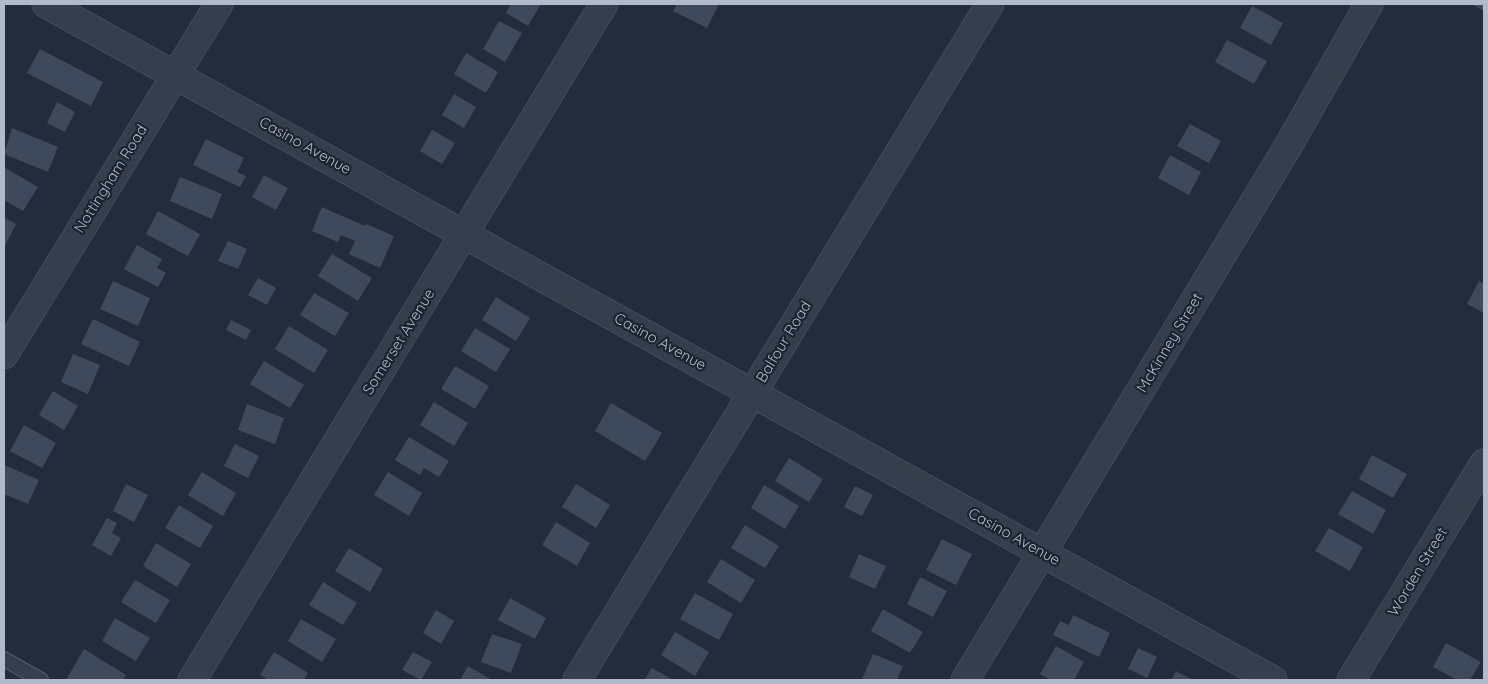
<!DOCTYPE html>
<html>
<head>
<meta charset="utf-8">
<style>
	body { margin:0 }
	#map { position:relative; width:1488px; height:684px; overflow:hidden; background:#222c3d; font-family:Quicksand,sans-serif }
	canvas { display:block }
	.frame { position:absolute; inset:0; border:5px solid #b2b9c8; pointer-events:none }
</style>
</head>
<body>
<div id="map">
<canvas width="1488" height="684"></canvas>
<div class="frame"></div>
</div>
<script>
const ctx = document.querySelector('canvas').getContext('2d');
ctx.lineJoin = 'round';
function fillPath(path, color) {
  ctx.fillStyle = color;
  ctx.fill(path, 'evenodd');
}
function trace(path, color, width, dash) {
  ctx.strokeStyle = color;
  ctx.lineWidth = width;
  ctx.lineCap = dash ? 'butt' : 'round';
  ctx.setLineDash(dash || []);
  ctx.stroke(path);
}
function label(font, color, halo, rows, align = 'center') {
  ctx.font = font + ' Quicksand,sans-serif';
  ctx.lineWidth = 4.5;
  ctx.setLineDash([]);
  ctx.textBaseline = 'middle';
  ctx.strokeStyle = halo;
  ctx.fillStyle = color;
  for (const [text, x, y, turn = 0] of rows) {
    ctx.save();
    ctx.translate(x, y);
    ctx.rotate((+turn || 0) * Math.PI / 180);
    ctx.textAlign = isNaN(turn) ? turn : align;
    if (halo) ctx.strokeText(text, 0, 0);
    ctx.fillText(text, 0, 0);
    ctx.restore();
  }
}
fillPath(new Path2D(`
	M511,4H541L528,26L506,13Z
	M677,4H719L707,28L673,11Z
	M1471,4H1484V11Z
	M1252,6L1283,23L1271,45L1240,28Z
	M499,21L522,33L505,62L483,49Z
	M1227,40L1267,61L1254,84L1215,62Z
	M40,49L103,82L91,106L27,73Z
	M466,53L498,72L486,93L454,74Z
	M454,94L476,107L464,128L442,115Z
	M57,102L75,112L65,132L47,123Z
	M1190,124L1221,141L1209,163L1177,146Z
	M12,128L58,147L48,172L4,154Z
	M432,130L455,143L442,164L420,151Z
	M206,139L244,158L237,172L246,176L240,187L193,165Z
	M1170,155L1201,172L1189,195L1158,178Z
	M4,167L38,187L23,211L4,200Z
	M264,175L288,188L276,210L252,197Z
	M180,177L222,194L212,219L170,201Z
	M322,207L365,226L366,224L394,236L380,268L349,254L355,241L341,235L338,242L312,231Z
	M158,211L200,234L188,256L146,234Z
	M4,217L16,224L4,248Z
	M228,241L247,249L238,269L218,261Z
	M137,245L162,259L157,268L166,273L158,287L124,269Z
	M332,254L372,278L358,301L318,276Z
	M258,278L276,288L267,305L248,295Z
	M113,281L150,298L138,326L100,309Z
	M1479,281L1484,284V313L1467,304Z
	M314,293L349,313L335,336L300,315Z
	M496,297L530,318L516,341L482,320Z
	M93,319L140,342L129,366L81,344Z
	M231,320L251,330L246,340L226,330Z
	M289,326L328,350L314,373L275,349Z
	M475,328L510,349L496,372L461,351Z
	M73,354L100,365L88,394L61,382Z
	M264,361L304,385L290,408L250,384Z
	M455,366L489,386L475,409L441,389Z
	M53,391L78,406L64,430L39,415Z
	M434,402L468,423L454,446L420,425Z
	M611,403L662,433L645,461L595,431Z
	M247,404L284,418L275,444L238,430Z
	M24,425L56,443L42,468L10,451Z
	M409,437L449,461L439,477L424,468L420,475L395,460Z
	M235,444L259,456L248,478L224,466Z
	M1372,455L1407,474L1393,498L1359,479Z
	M789,458L823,479L809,502L775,481Z
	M4,465L39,480L28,504L4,494Z
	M202,472L236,493L223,516L188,495Z
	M388,472L422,493L409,516L374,495Z
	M126,484L148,495L134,522L113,511Z
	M576,484L610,505L596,528L562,507Z
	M764,485L799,506L785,529L751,508Z
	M855,486L873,495L862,516L844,507Z
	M1352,491L1386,510L1373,534L1338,514Z
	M179,505L213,526L200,548L165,528Z
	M107,518L117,523L112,533L121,538L111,556L92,545Z
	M556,522L590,543L577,566L542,545Z
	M745,525L779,546L765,568L731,548Z
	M1329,528L1363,547L1350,571L1315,551Z
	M942,539L972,554L956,585L926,570Z
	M156,543L191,564L177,587L143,566Z
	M349,548L383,569L370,592L335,571Z
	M859,554L886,566L875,589L849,577Z
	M721,559L755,580L741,603L707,582Z
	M920,577L947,591L933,617L907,604Z
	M135,580L170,600L156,623L121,602Z
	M323,582L357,603L343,625L309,605Z
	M695,593L733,614L719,640L680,619Z
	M510,598L546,618L535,639L498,620Z
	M883,609L923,632L910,653L871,631Z
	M436,610L454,621L441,644L423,633Z
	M1073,615L1110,633L1099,657L1053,635L1060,621L1069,625Z
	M115,618L150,638L136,661L102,641Z
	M301,619L336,639L322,662L288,641Z
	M675,632L709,652L695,676L661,655Z
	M492,634L522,644L511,673L481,662Z
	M1446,643L1481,662L1470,680H1457L1433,667Z
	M1056,646L1084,662L1074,680H1051L1040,674Z
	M1138,648L1157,657L1147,678L1128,669Z
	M84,649L126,675L123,680H70L67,678Z
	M274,652L308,673L304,680H269L260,675Z
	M413,652L432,662L421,680L402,670Z
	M873,654L903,666L897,680L862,679Z
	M468,666L492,680H460Z
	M652,668L673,680H644Z
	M1176,671L1193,680H1171Z`), '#3e4a5c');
const lane = new Path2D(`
	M4,659L41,680`);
const street = new Path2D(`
	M46,4L1273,680
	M4,355L219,4
	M192,680L604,4
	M577,680L990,4
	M965,680L1287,148L1369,4
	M1351,680L1484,463`);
trace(lane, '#545c6b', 16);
trace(street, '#545c6b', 29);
trace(lane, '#363e4d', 14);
trace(street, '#363e4d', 28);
label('15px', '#b2b9c8', '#1b2332', [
	["Casino Avenue",305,146,29],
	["Nottingham Road",111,179,-58],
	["Somerset Avenue",399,342,-58],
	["Casino Avenue",660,342,29],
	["Balfour Road",784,342,-59],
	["McKinney Street",1170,343,-59],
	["Casino Avenue",1014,537,29],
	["Worden Street",1418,572,-59]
]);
</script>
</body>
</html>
